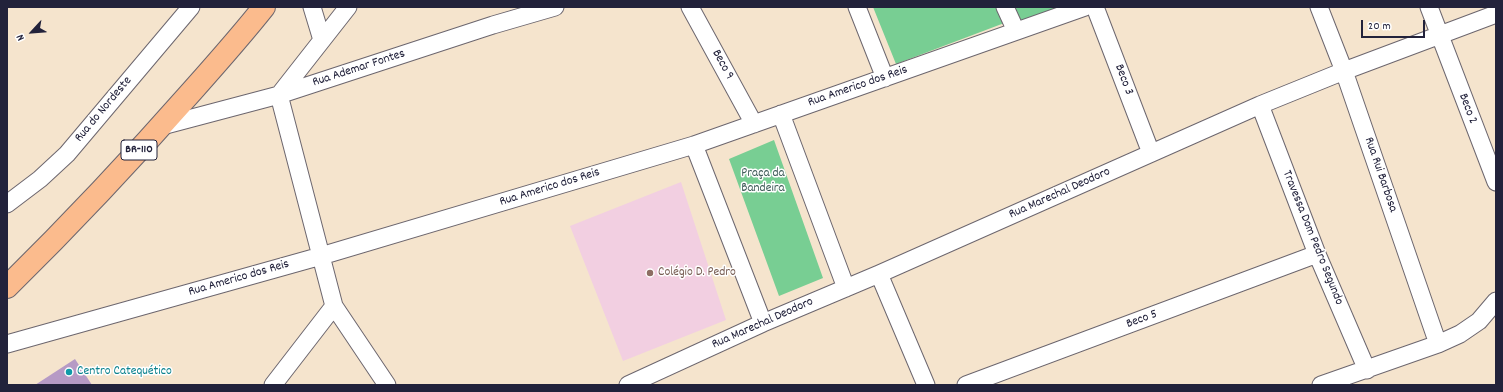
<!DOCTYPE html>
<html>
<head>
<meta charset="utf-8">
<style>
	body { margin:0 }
	#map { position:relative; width:1503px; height:392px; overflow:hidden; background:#f5e4cd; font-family:Dekko,sans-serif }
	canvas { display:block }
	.frame { position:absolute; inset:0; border:8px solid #22223b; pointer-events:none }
	.north { position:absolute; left:12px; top:12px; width:40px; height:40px; -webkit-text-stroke:3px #fff; paint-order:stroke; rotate:244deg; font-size:11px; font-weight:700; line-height:16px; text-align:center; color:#22223b }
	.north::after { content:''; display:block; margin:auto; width:14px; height:18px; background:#22223b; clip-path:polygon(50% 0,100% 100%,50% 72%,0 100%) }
	.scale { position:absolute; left:1361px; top:20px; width:64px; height:18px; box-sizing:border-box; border:2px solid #22223b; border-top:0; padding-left:5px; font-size:12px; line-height:14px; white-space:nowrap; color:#22223b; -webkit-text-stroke:3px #fff; paint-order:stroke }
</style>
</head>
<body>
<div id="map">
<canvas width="1503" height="392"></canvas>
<div class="frame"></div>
<div class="north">N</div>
<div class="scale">20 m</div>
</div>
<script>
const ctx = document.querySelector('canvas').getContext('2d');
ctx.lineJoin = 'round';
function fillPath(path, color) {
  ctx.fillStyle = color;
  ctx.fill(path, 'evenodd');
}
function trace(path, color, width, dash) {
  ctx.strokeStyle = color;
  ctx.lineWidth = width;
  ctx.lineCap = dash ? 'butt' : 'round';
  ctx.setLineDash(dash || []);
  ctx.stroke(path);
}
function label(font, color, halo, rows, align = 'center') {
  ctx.font = font + ' Dekko,sans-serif';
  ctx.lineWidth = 3;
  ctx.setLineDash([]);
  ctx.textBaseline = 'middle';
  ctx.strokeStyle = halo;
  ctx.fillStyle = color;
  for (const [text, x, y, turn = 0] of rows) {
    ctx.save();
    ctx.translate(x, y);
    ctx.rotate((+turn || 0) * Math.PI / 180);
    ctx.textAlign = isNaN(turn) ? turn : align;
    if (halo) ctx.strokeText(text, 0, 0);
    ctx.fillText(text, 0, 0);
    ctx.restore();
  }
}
fillPath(new Path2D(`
	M681,182L726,320L623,361L570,226Z`), '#f2cfe1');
fillPath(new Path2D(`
	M873,7H1000L1007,22L896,64Z
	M1010,7H1059L1018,23Z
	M774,140L823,278L779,296L729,159Z`), '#78ce93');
fillPath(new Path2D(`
	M75,359L92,385H35Z`), '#b69ac5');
const minor = new Path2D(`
	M312,7L322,40
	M348,7L279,95L334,306L387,385
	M690,7L754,124
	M857,7L885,78
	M1005,7L1016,31
	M1095,7L1151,153
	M1319,7L1344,71L1438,344
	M1429,7L1496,182
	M1260,105L1317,254L1367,370
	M781,114L846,288
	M162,126L279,95L493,25L555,7
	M694,145L763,323
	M7,204L40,179L67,154L191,7
	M879,274L926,385
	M7,344L321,256L694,145L1085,7
	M273,385L334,306
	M628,385L763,323L879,274L1260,105L1344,71L1496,14
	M966,385L1317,254
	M1321,385L1438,344L1460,334L1479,321L1496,301`);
const primary = new Path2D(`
	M7,287C71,224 133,158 193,90C217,63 241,36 264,7`);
trace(minor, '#6c666e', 19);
trace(primary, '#6c666e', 24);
trace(minor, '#fff', 17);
trace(primary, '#fbbb8d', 22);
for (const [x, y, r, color] of [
	[650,273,4,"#8d6e63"],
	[69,372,4,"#0f9aa8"]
]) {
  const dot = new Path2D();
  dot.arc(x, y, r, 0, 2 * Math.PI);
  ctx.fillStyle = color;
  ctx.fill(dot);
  trace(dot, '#fff', 1.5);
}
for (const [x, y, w] of [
	[139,150,36]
]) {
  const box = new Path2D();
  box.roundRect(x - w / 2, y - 10, w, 20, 3);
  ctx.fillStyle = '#fff';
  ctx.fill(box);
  trace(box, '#22223b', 1);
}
label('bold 12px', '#22223b', null, [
	["BR-110",139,150]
]);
label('13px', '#22223b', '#fff', [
	["Beco 9",722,65,61],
	["Rua Ademar Fontes",359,69,-18],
	["Beco 3",1123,80,69],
	["Rua Americo dos Reis",858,87,-19],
	["Beco 2",1467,109,69],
	["Rua do Nordeste",104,110,-50],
	["Rua Rui Barbosa",1380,175,71],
	["Rua Americo dos Reis",550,188,-17],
	["Rua Marechal Deodoro",1060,194,-24],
	["Travessa Dom Pedro Segundo",1312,238,68],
	["Rua Americo dos Reis",239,279,-16],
	["Beco 5",1142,320,-20],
	["Rua Marechal Deodoro",763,324,-24]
]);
label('13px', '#405e5a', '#fff', [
	["Praça da",763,174],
	["Bandeira",763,189]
]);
label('13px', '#785e54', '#fff', [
	["Colégio D. Pedro",658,273]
], 'left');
label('13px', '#0d838f', '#fff', [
	["Centro Catequético",77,372]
], 'left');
</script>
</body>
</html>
